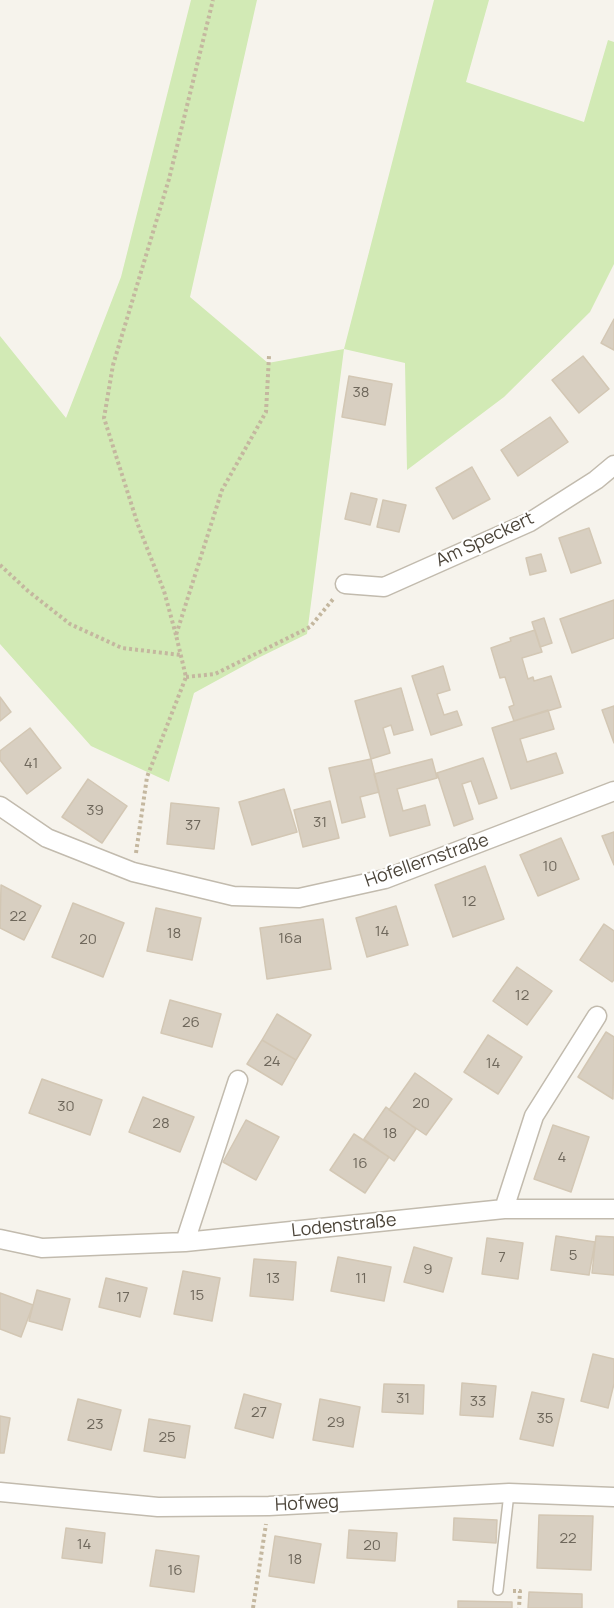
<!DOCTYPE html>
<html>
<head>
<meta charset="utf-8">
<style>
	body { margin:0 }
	canvas { display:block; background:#f6f3ec }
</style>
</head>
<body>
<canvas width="614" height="1608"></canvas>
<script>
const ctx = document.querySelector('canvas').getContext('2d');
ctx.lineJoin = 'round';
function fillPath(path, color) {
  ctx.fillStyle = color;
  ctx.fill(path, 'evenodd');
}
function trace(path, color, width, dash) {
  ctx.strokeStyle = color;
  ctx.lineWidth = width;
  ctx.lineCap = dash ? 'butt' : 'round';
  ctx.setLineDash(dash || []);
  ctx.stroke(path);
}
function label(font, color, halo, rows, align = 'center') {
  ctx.font = font + ' Manrope,sans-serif';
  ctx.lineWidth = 4.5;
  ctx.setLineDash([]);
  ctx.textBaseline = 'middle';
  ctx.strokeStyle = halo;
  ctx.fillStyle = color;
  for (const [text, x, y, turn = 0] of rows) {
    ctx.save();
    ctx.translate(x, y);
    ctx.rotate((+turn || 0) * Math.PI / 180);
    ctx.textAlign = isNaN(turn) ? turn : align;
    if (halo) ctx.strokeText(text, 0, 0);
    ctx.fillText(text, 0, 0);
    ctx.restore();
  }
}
fillPath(new Path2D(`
	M191,0H257L190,297L268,363L344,349L434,0H489L466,82L584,122L608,40L614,42V264L590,312L504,397L407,470L405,363L344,349L307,634L258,658L194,693L169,782L91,746L0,644V336L66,418L121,277Z`), '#d2eab5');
const building = new Path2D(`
	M614,319V350L601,343Z
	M583,356L609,389L579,413L552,380Z
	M349,376L392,384L385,425L342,417Z
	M550,417L568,442L518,476L501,450Z
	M472,467L490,499L453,519L436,488Z
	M351,493L377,499L370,525L345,519Z
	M383,500L406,505L399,532L377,527Z
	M589,528L601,563L571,573L559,538Z
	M541,554L546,571L530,575L526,558Z
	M614,600V638L572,653L560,619Z
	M544,618L552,643L540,647L532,622Z
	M535,630L542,652L522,658L528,679L533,677L534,681L551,676L561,707L514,721L509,707L514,705L505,677L500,678L491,648L511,641L510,638Z
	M443,666L450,690L437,694L444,715L457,711L462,725L431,735L412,676Z
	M401,688L413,730L394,735L391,725L383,728L390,753L371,759L355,701Z
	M0,697L11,712L0,721Z
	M614,706V743L602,710Z
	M548,710L554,729L520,739L527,762L556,753L563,773L511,789L492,728Z
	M30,728L61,768L27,794L0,760V751Z
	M483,758L497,798L479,804L471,781L462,784L473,819L454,826L437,773Z
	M371,759L379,792L360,797L365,817L342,823L329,768Z
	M432,759L437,778L397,789L403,811L425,805L430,825L390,836L374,774Z
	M88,779L127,806L102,843L62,817Z
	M284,789L297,832L252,845L239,802Z
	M330,801L339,838L303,847L294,810Z
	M171,803L219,808L214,849L167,844Z
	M614,832V865L602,836Z
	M561,838L579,879L538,896L520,855Z
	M485,866L504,919L453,937L435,885Z
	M1,885L41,906L24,940L0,928Z
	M73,903L124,923L103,977L52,957Z
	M396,906L408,945L367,957L356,918Z
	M156,908L201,918L192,960L147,951Z
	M323,919L331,969L267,979L260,928Z
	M604,924L614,931V980L612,982L580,960Z
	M517,967L552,991L527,1025L493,1001Z
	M170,1000L221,1014L212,1047L161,1033Z
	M277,1014L311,1035L296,1060L262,1040Z
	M606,1032L614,1037L613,1099L578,1077Z
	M488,1035L522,1057L498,1094L464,1072Z
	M262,1040L296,1060L282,1085L247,1064Z
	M415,1073L452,1099L426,1135L389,1110Z
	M42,1079L102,1100L90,1135L29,1113Z
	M143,1097L194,1117L180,1152L129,1132Z
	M386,1107L416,1129L394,1161L364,1139Z
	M246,1120L279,1137L256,1180L223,1162Z
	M553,1125L589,1137L571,1192L534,1179Z
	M354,1134L389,1157L365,1193L330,1170Z
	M556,1236L595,1242L589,1275L551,1270Z
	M596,1236L614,1237V1275L592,1273Z
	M487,1238L523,1243L518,1279L482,1274Z
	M414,1247L452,1258L443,1292L404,1282Z
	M338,1257L391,1267L384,1301L331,1291Z
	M254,1259L296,1262L293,1300L250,1296Z
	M183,1271L220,1278L212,1321L174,1314Z
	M106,1278L147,1288L140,1317L99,1307Z
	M37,1290L70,1299L62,1330L29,1321Z
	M0,1293L33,1305L21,1337L0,1329Z
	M593,1354L614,1359V1384L608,1408L581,1401Z
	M462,1383L496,1386L493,1417L460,1415Z
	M384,1384L424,1385L423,1414L382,1412Z
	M532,1392L564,1399L553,1446L520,1439Z
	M244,1394L281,1404L273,1438L235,1428Z
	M78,1399L121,1410L111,1450L68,1440Z
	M320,1399L360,1407L353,1447L313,1440Z
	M0,1416L10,1418L4,1453H0Z
	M149,1419L190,1426L185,1458L144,1451Z
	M539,1515L593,1516L591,1570L537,1568Z
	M454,1518L497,1520L496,1543L453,1540Z
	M66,1528L105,1533L102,1563L62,1558Z
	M349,1530L397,1533L395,1561L347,1558Z
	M275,1536L321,1544L314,1583L269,1576Z
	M156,1550L199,1556L194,1592L150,1586Z
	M529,1592L582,1594V1608H528Z
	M458,1601L512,1602V1608H458Z`);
fillPath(building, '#d8cfc1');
trace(building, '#d3c7b4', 1.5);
const service = new Path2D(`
	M498,1590L509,1493`);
const minor = new Path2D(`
	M345,584L384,587L530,522L596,480L614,465
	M0,806L47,838L133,872L233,896L299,898L385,879L614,791
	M504,1209L534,1116L597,1016
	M0,1239L42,1248L185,1242L504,1209H614
	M185,1242L238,1080
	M0,1492L158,1507L269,1506L509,1493L614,1497`);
trace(service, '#c2bbae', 12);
trace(minor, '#c2bbae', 21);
trace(new Path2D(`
	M0,565L28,591L70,624L122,648L181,655
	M176,635L164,591L138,525L104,418L113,365L169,179L213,0
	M186,677L215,674L310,627L334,598
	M136,853L147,777L186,677L176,635L222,490L266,412L269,356
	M513,1591H520L519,1608
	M253,1608L266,1524`), '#c4b79f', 4, [3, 3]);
trace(service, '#fff', 9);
trace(minor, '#fff', 18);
label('15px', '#6e675b', null, [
	["38",361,393],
	["41",31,764],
	["39",95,811],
	["31",320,823],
	["37",193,826],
	["10",550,867],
	["12",469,902],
	["22",18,917],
	["14",382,932],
	["18",174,934],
	["16a",290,939],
	["20",88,940],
	["12",522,996],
	["26",191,1023],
	["24",272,1062],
	["14",493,1064],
	["20",421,1104],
	["30",66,1107],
	["28",161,1124],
	["18",390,1134],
	["4",562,1158],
	["16",360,1164],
	["5",573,1256],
	["7",502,1258],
	["9",428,1270],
	["13",273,1279],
	["11",361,1279],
	["15",197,1296],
	["17",123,1298],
	["31",403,1399],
	["33",478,1402],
	["27",259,1413],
	["35",545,1419],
	["29",336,1423],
	["23",95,1425],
	["25",167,1438],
	["22",568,1539],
	["14",84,1545],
	["20",372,1546],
	["18",295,1560],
	["16",175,1571]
]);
label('18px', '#4b4439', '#fff', [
	["Am Speckert",485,540,-25],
	["Hofellernstraße",427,861,-19],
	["Lodenstraße",344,1226,-6],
	["Hofweg",307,1504,-3]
]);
</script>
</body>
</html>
